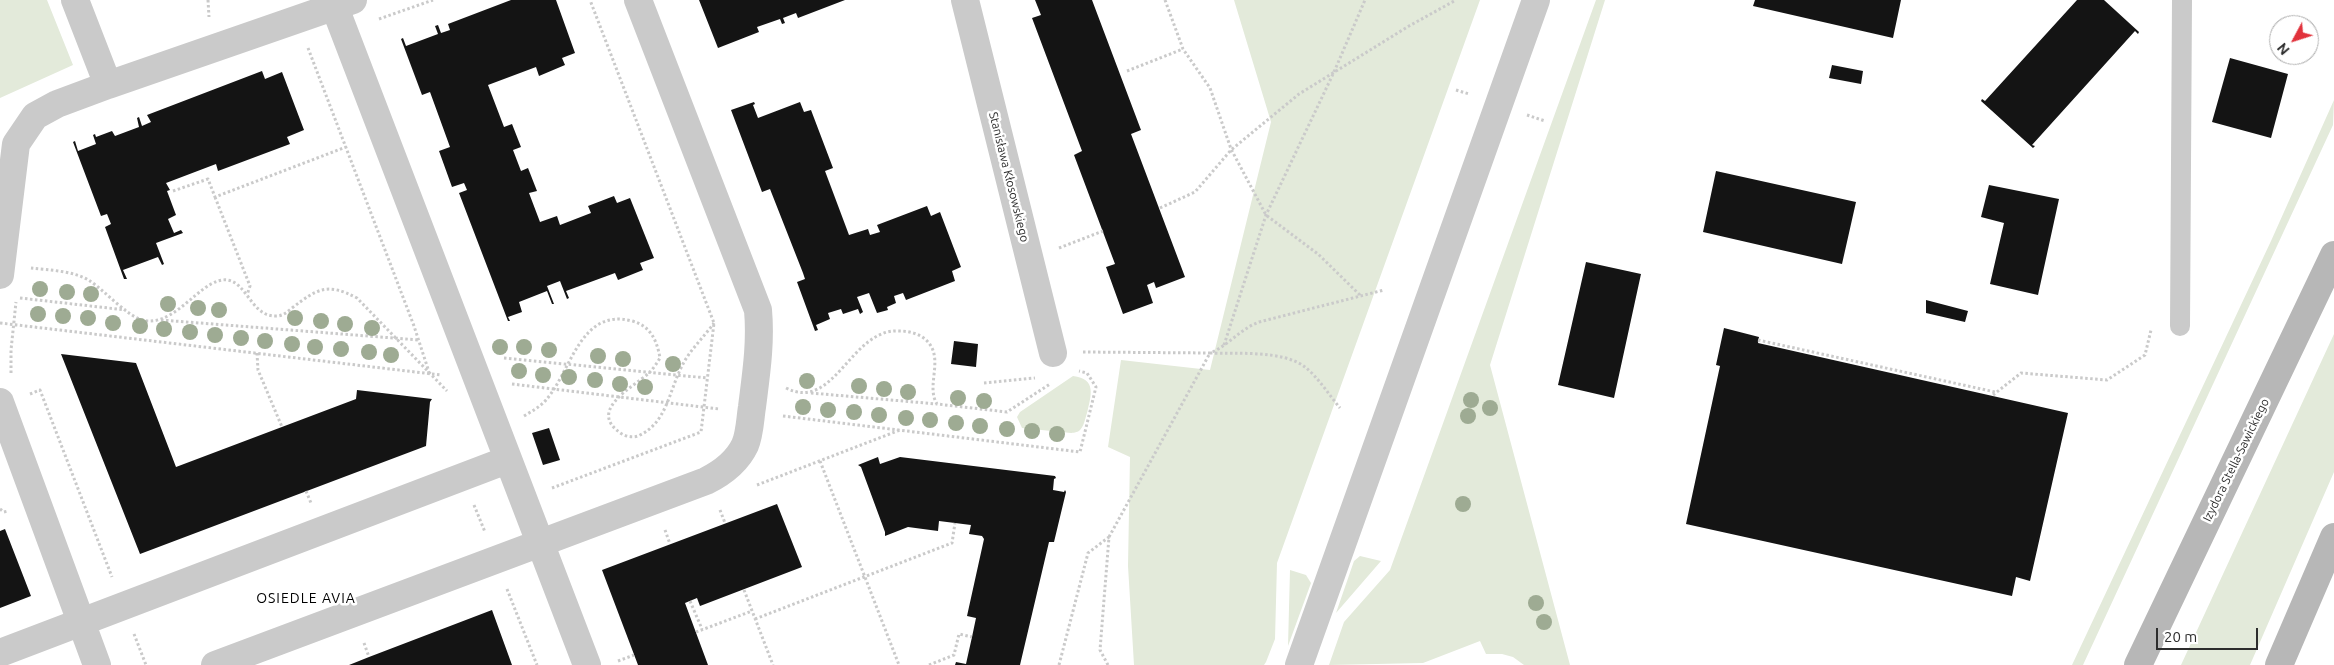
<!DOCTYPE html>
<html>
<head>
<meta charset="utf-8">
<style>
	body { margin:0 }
	#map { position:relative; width:2334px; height:665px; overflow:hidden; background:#fff; font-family:Ubuntu,sans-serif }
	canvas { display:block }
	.north { position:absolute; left:2269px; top:15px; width:50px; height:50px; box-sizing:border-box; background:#fff; border:1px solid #ababab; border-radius:50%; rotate:230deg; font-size:14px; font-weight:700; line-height:20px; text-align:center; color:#2d2d2d }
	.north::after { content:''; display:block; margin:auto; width:18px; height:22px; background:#e1323c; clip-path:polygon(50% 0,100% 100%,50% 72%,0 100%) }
	.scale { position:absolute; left:2156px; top:628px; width:102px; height:22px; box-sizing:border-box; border:2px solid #2d2d2d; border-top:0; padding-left:6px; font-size:15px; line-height:18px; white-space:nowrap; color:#2d2d2d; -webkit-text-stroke:4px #fff; paint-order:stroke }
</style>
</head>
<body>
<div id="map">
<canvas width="2334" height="665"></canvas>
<div class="north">N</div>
<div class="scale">20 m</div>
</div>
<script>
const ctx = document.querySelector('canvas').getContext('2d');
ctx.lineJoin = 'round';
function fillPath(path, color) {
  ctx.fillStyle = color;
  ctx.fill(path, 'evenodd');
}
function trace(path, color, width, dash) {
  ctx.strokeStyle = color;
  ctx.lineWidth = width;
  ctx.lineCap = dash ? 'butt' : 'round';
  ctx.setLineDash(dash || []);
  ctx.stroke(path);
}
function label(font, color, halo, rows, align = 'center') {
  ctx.font = font + ' Ubuntu,sans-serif';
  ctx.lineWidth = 5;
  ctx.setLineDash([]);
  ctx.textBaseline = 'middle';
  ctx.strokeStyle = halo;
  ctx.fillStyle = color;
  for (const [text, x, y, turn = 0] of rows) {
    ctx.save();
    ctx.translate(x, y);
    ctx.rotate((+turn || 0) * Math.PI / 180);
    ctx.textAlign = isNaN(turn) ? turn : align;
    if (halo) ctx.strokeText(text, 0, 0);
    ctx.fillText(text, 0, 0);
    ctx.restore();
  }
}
fillPath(new Path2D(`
	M0,0H47L73,65L0,98Z
	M1234,0H1480L1277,563L1275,639L1266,662L1264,665H1134L1128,566L1130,457L1108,447L1121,360L1210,370L1271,122Z
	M1596,0H1605L1490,365L1570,665H1524L1513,657L1502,654H1486L1480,641L1423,663L1329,665L1344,622L1390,570Z
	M2334,100L2333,125L2083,665H2072L2271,241Z
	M2334,334V472L2250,665H2181Z
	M1073,376C1097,379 1091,395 1087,413C1085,419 1084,427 1079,431C1078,432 1072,433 1071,433L1022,428L1017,417L1020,412Z
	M1360,556L1381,561L1336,613L1354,561Z
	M1290,570L1306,575L1311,583L1288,646Z`), '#e3eada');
fillPath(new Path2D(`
	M511,0H556L575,53L562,58L565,65L539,76L536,67L488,85L504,127L512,124L521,147L513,150L521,171L528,168L537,191L529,193L540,222L557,216L560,225L591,213L588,206L614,196L617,203L630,198L654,258L640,263L643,270L618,280L615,273L566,291L569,298L567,299L560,281L547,286L554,304H552L547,291L519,302L522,312L508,317L510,321H508L459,193L467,190L464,183L452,187L439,151L450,147L430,92L422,95L401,39L403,38L406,46L438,34L435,26L438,25L441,33L450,30L448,24Z
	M699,0H845L798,18L796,13L783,18L785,23L782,24L780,19L757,27L759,32L718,48Z
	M1035,0H1092L1141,130L1131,134L1185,277L1156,288L1154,282L1147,285L1153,303L1123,314L1106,267L1115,264L1074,155L1082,151L1032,18L1041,15Z
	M1755,0H1901L1893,38L1753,6Z
	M2077,0H2104L2139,32L2138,34L2135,31L2032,145L2035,146L2033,148L1981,101L1982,99L1985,101Z
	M2230,58L2288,74L2271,138L2212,122Z
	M1832,65L1863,71L1861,84L1829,78Z
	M262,71L265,79L282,72L304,130L287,137L290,144L218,171L216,164L166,183L170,190L167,191L176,215L168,219L174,233L181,230L183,233L156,243L164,264L162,265L158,257L123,270L127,279H124L105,227L111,224L107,214L101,216L73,142L75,141L78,151L96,144L93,135L95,134L96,137L112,131L115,136L139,127L137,118L139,117L142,126L151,122L147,115Z
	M754,102L755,104L753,105L758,118L800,102L804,112L811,110L833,168L825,171L849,235L868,229L870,235L880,232L877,225L927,206L931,216L940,212L961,267L952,271L955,281L906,300L903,293L894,296L896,303L887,307L888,310L877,313L869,293L857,297L863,312L860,314L858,309L843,314L841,309L828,313L830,319L816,325L818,330L815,331L797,282L805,279L803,273L770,189L762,192L731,110Z
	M1716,171L1856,202L1842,264L1703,232Z
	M1989,185L2059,199L2038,295L1990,284L2004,223L1981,217Z
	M1586,262L1641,274L1614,398L1558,385Z
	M1926,300L1968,311L1965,322L1926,313Z
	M1724,328L1759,337L1758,343L2068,413L2030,581L2016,577L2012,596L1686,524L1720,366L1716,365Z
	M954,341L978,344L976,367L951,364Z
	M61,354L136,363L176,467L356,399L357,390L432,399L430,402L426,446L140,554Z
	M549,428L560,460L543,465L532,433Z
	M878,457L880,464L900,457L1055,476L1056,478L1054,479L1053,490L1064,492L1065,490L1066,492L1054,542H1049L1020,665H955L956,662L966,664L972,637L976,618L967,616L984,539L982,536L969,534L971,525L939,521L938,531L908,527L885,536V532L861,467L858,465Z
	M777,504L802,567L700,606L697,598L685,603L708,665H638L602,570Z
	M5,529L31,596L0,608V531Z
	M492,610L512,665H349L369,657Z`), '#141414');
trace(new Path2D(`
	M208,0L209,17
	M1165,0L1183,49L1210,88L1231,149L1266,215L1318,254L1360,295
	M379,19L433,0
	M308,48L414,326L429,372
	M1127,71L1183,49
	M1456,90L1469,94
	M1527,115L1545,121
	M173,191L208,179L215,197L346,147
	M215,197L250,286L247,295
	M1160,208L1195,192L1231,150L1299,94L1409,26L1456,0
	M1059,248L1103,231
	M31,268C49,270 75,271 90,281C105,291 126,315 142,320C169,327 191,295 211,284C246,265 246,317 276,316C283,316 287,312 292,308C317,289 327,282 357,298L447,391
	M20,298L126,310
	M161,320L419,340
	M0,323L441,375
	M1758,340L1995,392
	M1224,345L1266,215L1334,72L1365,0
	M1083,352L1210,353C1228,346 1240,329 1259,322L1384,290
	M257,353L258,370L282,427
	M504,358L707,378
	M11,373V350L16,302
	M984,383L1035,378
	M512,384L719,409
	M786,388C835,413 851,327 900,331C909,331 919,334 925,339C946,357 925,385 937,404L1007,412L1050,384
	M811,393L937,404
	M30,394L40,390L112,577
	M1993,395L2021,373L2107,380L2145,355L2151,330
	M524,416C532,411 540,407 546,400C571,372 580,307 632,321C651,326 657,341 660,358C657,363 653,369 649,373C632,388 586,411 622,434C627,437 635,438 640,435C667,422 669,391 682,366C689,351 704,337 714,323
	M783,416L1080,452L1096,387L1087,373L1079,371
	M820,461L899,665
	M757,485L900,430
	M552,488L701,432L714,323L590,0
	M306,491L311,503
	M474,505L485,532
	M0,509L4,512L8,511
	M720,510L725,523
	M665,530L670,544
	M1109,537L1210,353C1237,354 1283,350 1305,367C1318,377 1329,395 1340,408
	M507,589L537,665
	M744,590L773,665
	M690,601L702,629
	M755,619L952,543L955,523
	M696,632L752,611
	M134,634L146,665
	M364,643L369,657
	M618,661L634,655
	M929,665L954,655L959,634L972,637
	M1059,665L1088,553L1109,537L1100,650L1108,665`), '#cacaca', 3, [2.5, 2.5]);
trace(new Path2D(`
	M2180,326L2182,0`), '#cacaca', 20);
trace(new Path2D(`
	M75,0L108,85
	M965,0L1053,353
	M334,5L587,665
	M0,275L16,144L35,116L57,104L108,85L353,0
	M0,402L97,665
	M0,653L507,460
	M215,665L706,481C722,473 737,462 745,445C750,433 750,419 752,407C756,375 761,343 758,310L638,0
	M1299,665L1536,0`), '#cacaca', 28);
trace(new Path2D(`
	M2138,665L2334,255
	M2279,665L2334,537`), '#b7b7b7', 28);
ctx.fillStyle = '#9eab93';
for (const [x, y] of [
	[40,289],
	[67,292],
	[91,294],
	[168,304],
	[198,308],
	[219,310],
	[38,314],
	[63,316],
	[88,318],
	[295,318],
	[321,321],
	[113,323],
	[345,324],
	[140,326],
	[372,328],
	[164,329],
	[190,332],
	[215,335],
	[241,338],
	[265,341],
	[292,344],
	[315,347],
	[500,347],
	[524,347],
	[341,349],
	[549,350],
	[369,352],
	[391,355],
	[598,356],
	[623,359],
	[673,364],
	[519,371],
	[543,375],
	[569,377],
	[595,380],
	[807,381],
	[620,384],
	[859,386],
	[645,387],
	[884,389],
	[908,392],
	[958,398],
	[1471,400],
	[984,401],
	[803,407],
	[1490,408],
	[828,410],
	[854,412],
	[879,415],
	[1468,416],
	[906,418],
	[930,420],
	[956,423],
	[980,426],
	[1007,429],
	[1032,431],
	[1057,434],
	[1463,504],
	[1536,603],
	[1544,622]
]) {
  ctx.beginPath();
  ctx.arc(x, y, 8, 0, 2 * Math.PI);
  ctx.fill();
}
label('12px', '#2d2d2d', '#fff', [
	["Stanisława Kłosowskiego",1009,177,76],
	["Izydora Stella-Sawickiego",2236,460,-64]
]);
ctx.letterSpacing = '1px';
label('14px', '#000', '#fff', [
	["OSIEDLE AVIA",306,598]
]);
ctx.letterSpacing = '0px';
</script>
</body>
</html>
